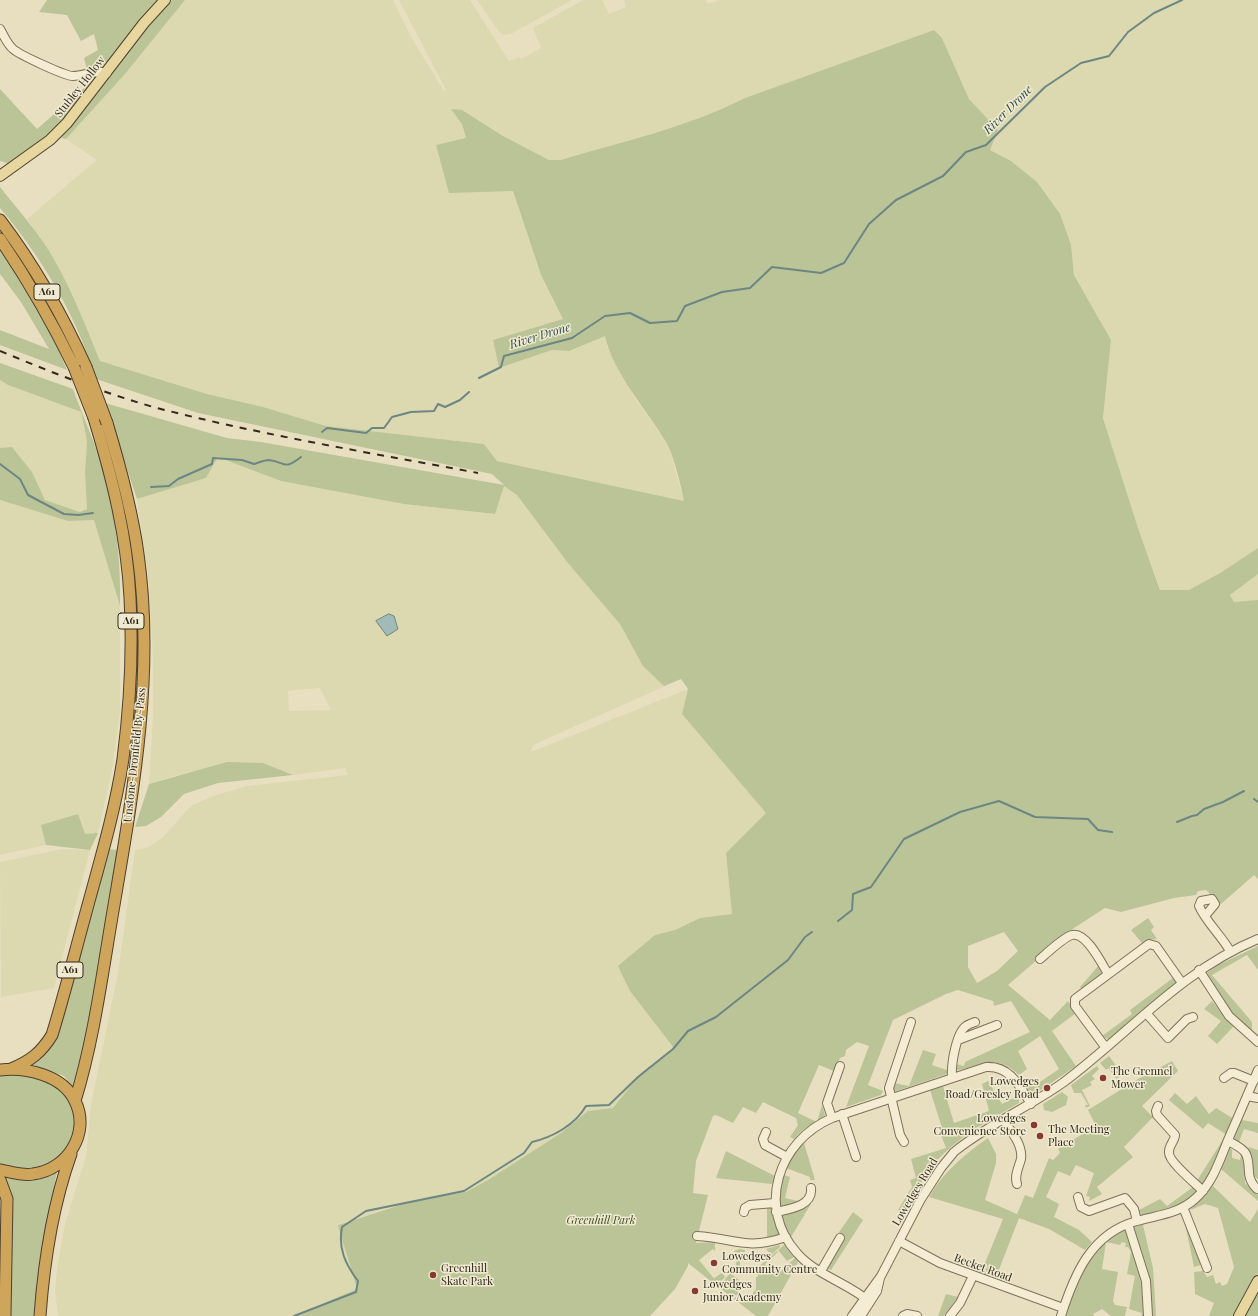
<!DOCTYPE html>
<html>
<head>
<meta charset="utf-8">
<style>
	body { margin:0 }
	canvas { display:block; background:#e8dfc1 }
</style>
</head>
<body>
<canvas width="1258" height="1316"></canvas>
<script>
const ctx = document.querySelector('canvas').getContext('2d');
ctx.lineJoin = 'round';
function fillPath(path, color) {
  ctx.fillStyle = color;
  ctx.fill(path, 'evenodd');
}
function trace(path, color, width, dash) {
  ctx.strokeStyle = color;
  ctx.lineWidth = width;
  ctx.lineCap = dash ? 'butt' : 'round';
  ctx.setLineDash(dash || []);
  ctx.stroke(path);
}
function label(font, color, halo, rows, align = 'center') {
  ctx.font = font + ' "Playfair Display",serif';
  ctx.lineWidth = 3;
  ctx.setLineDash([]);
  ctx.textBaseline = 'middle';
  ctx.strokeStyle = halo;
  ctx.fillStyle = color;
  for (const [text, x, y, turn = 0] of rows) {
    ctx.save();
    ctx.translate(x, y);
    ctx.rotate((+turn || 0) * Math.PI / 180);
    ctx.textAlign = isNaN(turn) ? turn : align;
    if (halo) ctx.strokeText(text, 0, 0);
    ctx.fillText(text, 0, 0);
    ctx.restore();
  }
}
fillPath(new Path2D(`
	M185,0H393L411,37L444,91L446,90L399,0H470L509,61L520,57L521,59L541,48L533,28L583,0H602L609,14L626,7L624,0H705L707,4L720,0H1258V548L1220,573L1189,590L1164,599L1138,528L1103,418L1111,340L1074,275L1071,245L1011,161L990,150L998,130L969,99L942,38L934,30L745,98L716,113L676,128L561,160H549L503,136L478,120L462,124L466,138L513,191L541,275L563,319L493,340L499,368L552,350L569,351L605,335L607,346L634,397L668,444L684,501L497,461L484,444L326,426L263,407L207,394L100,361L71,293L54,259L27,219L97,160L66,139L125,74Z
	M477,0H572L511,34L504,35L499,32Z
	M0,380L8,385L81,412L87,441L85,473L87,509L80,512L45,500L32,472L12,447L0,448Z
	M218,456L281,481L404,504L494,514L504,486L552,515L681,679L533,745L531,752L688,689L682,714L766,813L726,853L732,914L700,918L675,930L655,935L630,991L675,1048L642,1072L613,1109L588,1111L561,1133L488,1180L466,1192L416,1200L338,1224L357,1289L294,1316H58L55,1291L57,1269L65,1224L86,1156L91,1104L118,973L135,850L149,847L163,837L191,806L210,797L247,786L348,775L345,768L293,775L263,763L177,775L149,784L153,715V659L149,583L137,499L206,478ZM320,688L331,710L289,711L288,691Z
	M0,500L68,521L94,519L120,606V712L112,770L98,833L85,834L78,815L42,825L46,845L0,855Z
	M1258,574V620L1242,616L1230,595Z
	M62,849L90,850L54,988L1,997L0,862Z`), '#dcd9b0');
fillPath(new Path2D(`
	M47,0H161L110,65L88,73L84,58L98,50L94,34L81,41L67,15L39,12Z
	M172,0H185L125,74L66,139L61,138L146,29Z
	M934,30L942,38L969,99L998,130L990,150L1011,161L1037,182L1060,214L1071,245L1074,275L1111,340L1103,418L1138,528L1160,590H1189L1220,573L1258,548V574L1230,595L1234,602L1258,600V879L1254,875L1221,904L1206,890L1198,891L1196,895L1174,898L1121,912L1105,908L1074,928L1008,985L1050,1020L1068,1001L1076,1013L1052,1031L1076,1066L1035,1094H1030L1026,1086L1032,1083L1034,1086L1059,1069L1040,1036L1018,1051L1027,1069L1019,1075C996,1053 984,1065 958,1070L955,1069L956,1064L964,1066L965,1062L1030,1032L1011,1001L994,1006L993,1001L958,990L946,994L893,1020L868,1085L883,1091L881,1095L846,1107L869,1046L857,1042L846,1050L845,1056L840,1058L834,1071L819,1065L798,1113L817,1122L822,1105L825,1115L823,1117L803,1130L794,1139L790,1137L798,1125L796,1118L763,1102L756,1113L743,1107L733,1123L716,1115L713,1116L696,1161L693,1193L708,1195L696,1243L715,1242V1251L713,1249L699,1260L716,1281L714,1278L722,1273L725,1277L720,1283L716,1281L719,1284L717,1286L688,1263V1266L675,1289L650,1316H294L357,1289L338,1225L416,1200L466,1192L488,1180L561,1133L588,1111L613,1108L642,1072L674,1048L630,991L618,966L655,935L675,930L700,918L732,914L726,853L766,813L682,714L688,689L681,679L664,686L643,666L620,624L568,563L517,495L504,486L495,514L404,504L281,481L218,457L206,478L137,499L105,403L227,438L261,442L504,485L492,474L198,413L96,379C76,315 43,259 0,208V187C19,211 40,234 55,261C73,293 86,327 100,361L207,394L263,407L326,426L484,444L497,461L684,501C682,489 673,453 666,442C647,410 613,373 605,336L569,351L552,350L499,368L493,340L563,319L541,275L513,191L449,193L436,145L466,138L462,124L451,109L462,110L503,136L549,160H561C624,141 686,128 745,98ZM1004,932L1018,951L997,971L977,983L968,967V946Z
	M98,76L54,132L10,164L0,161V89L37,129Z
	M0,248L43,314L67,370L0,345V330L49,349L21,302L0,274Z
	M0,363L73,389C83,418 97,446 105,475C116,519 121,562 120,606L94,520L68,521L0,500V448L12,447L32,472L45,500L80,512L87,509L85,473L87,441L81,412L8,385L0,380Z
	M227,762L263,763L293,775L218,783L184,794L161,817L146,826L135,827L149,784Z
	M78,814L85,834L98,833L90,850L46,845L41,825Z
	M108,849L119,850L83,1061L75,1089L64,1076L31,1064L47,1052L56,1036L71,992Z
	M1148,918L1154,927L1151,930L1157,939L1148,940L1142,943L1131,930Z
	M1258,946V970L1247,955L1212,975L1252,1022V1034L1232,1014L1207,978V973L1218,965Z
	M1099,965L1102,971V974L1082,989L1080,987Z
	M1173,978L1176,981L1175,984L1110,1040L1102,1036L1132,1014L1130,1010Z
	M1212,1001L1233,1027L1217,1044L1208,1036L1221,1021L1204,1009Z
	M923,1050L936,1054L932,1065L947,1070V1074L893,1092L892,1089L894,1083L909,1086Z
	M1109,1056L1120,1071L1121,1074L1117,1079L1108,1068L1106,1070L1100,1063Z
	M1172,1061L1178,1071L1142,1106L1153,1117L1124,1147L1133,1157L1097,1187L1102,1194L1089,1201L1090,1197L1086,1196L1094,1173L1076,1165L1070,1176L1058,1171L1046,1197L1059,1204L1054,1217L1079,1230L1092,1242L1085,1250L1049,1229L1019,1218L995,1280L966,1270L969,1263L983,1268L1003,1219L929,1197C944,1171 964,1155 988,1138L996,1154V1163L985,1200L1017,1214L1025,1195L1033,1198L1049,1158L1053,1160L1060,1153L1058,1149L1096,1126L1088,1110L1138,1079Z
	M1097,1066L1099,1069L1092,1076L1095,1079L1090,1082L1092,1085L1082,1090L1090,1106L1086,1108L1085,1105H1088L1081,1093H1074L1071,1085Z
	M0,1074C14,1074 42,1076 54,1084C80,1102 83,1139 58,1159C55,1161 52,1165 48,1166C32,1171 17,1168 0,1166Z
	M988,1081L1002,1104L1019,1095V1103C987,1122 953,1139 930,1169C920,1182 913,1200 904,1215L898,1210L912,1187L910,1180L916,1178L911,1159L946,1148L941,1135L944,1134L930,1090L943,1086L954,1123L989,1111L982,1084Z
	M1062,1092L1068,1097L1066,1105L1052,1112L1044,1110L1043,1104Z
	M1175,1093L1187,1104L1196,1096L1209,1114L1216,1108L1234,1119L1227,1135L1208,1123L1203,1129L1169,1100Z
	M1242,1120L1258,1123V1133L1244,1129L1239,1142L1235,1139V1136Z
	M1224,1138C1219,1163 1204,1192 1181,1205C1169,1212 1155,1214 1142,1217L1139,1210L1160,1199L1167,1206L1193,1187Z
	M804,1143L815,1180H810V1177L786,1168L794,1154Z
	M1229,1147L1232,1150V1158L1240,1160L1241,1155L1244,1157L1245,1183L1258,1195V1201L1221,1169Z
	M1249,1147L1258,1150V1179C1250,1174 1251,1158 1248,1148Z
	M726,1151L775,1176L772,1184L716,1178Z
	M57,1172L42,1247L36,1316H9L0,1176L29,1181Z
	M784,1175L790,1177L785,1198L811,1204L791,1237L787,1232L767,1239V1208L778,1204L780,1189Z
	M1213,1186L1250,1222L1258,1209V1273L1234,1316H1209L1214,1303L1195,1294L1194,1272L1203,1271L1207,1277L1213,1275L1216,1284L1220,1282L1222,1286L1227,1284L1234,1267L1218,1208L1205,1204L1190,1210Z
	M853,1212L863,1220L831,1270L826,1268L840,1243L835,1238Z
	M1184,1219L1203,1263L1201,1265L1194,1267Z
	M1143,1225L1153,1268L1156,1316H1141L1142,1313L1129,1309L1135,1276L1127,1274L1131,1252L1128,1247H1125L1126,1243L1122,1242L1120,1245L1106,1242L1102,1269L1118,1272L1113,1301L1115,1305L1127,1307L1125,1316H1111L1102,1309L1093,1314L1094,1316H1065C1078,1276 1096,1233 1143,1225Z
	M780,1245V1247L771,1255L766,1249Z
	M784,1245L794,1257L787,1261L778,1250Z
	M739,1249L745,1250V1252H740V1268H736V1255L734,1251Z
	M777,1251L778,1252L765,1264L770,1273L771,1271L774,1274L777,1271L779,1273L795,1258L798,1262L768,1316H756L734,1299L735,1297L749,1298L756,1289V1277H758L757,1268Z
	M730,1273L739,1280V1296L735,1295L732,1298L719,1287Z
	M1258,1291V1316H1244Z
	M946,1294L958,1297L944,1316H938Z`), '#bbc497');
const water = new Path2D(`
	M389,614L394,616L398,629L387,636L376,621Z`);
fillPath(water, '#a3bbb6');
trace(water, '#6c8783', 1);
trace(new Path2D(`
	M479,378L501,367L504,356L572,338L605,316L630,313L650,323L677,321L685,306L722,292L750,288L772,267L821,273L844,263L869,224L896,200L943,176L966,152L986,145L1045,87L1081,63L1109,56L1128,32L1154,13L1182,0
	M322,432L327,428L366,433L372,428H384L392,417L411,412L434,411L438,404L445,407L460,400L469,392
	M0,464L20,479L28,495L64,514L78,515L93,513
	M151,487L169,486L178,479L212,464L213,458L242,460L254,464C258,463 264,460 269,460C286,462 283,471 301,457
	M1254,799L1258,802
	M1177,822L1192,816L1197,815L1204,809L1223,802L1244,791
	M838,921L852,910L853,894L871,887L904,839L960,812L999,801L1035,817L1088,819L1098,830L1112,832
	M294,1316L356,1292L358,1281C345,1264 338,1248 342,1227L366,1211L464,1191L524,1153L532,1142C553,1137 575,1125 586,1106L609,1105L638,1077L673,1049L688,1031L716,1017L788,960L805,937L812,932`), '#6c8783', 2);
const minor = new Path2D(`
	M0,29C4,36 7,44 13,49C20,55 65,76 73,76C84,76 97,69 107,73
	M1205,916L1215,904L1212,899L1201,901L1199,906C1206,922 1221,935 1230,951
	M1040,959C1047,953 1064,937 1072,935C1086,931 1102,964 1108,974
	M1199,970L1229,1016L1258,1042
	M1147,1014L1168,1038L1187,1019L1193,1017
	M958,1040L997,1025
	M1106,1048L1075,1006V999L1149,944L1156,946L1182,983
	M952,1077C951,1065 956,1033 966,1026C969,1024 972,1023 975,1022
	M1224,1078L1231,1073H1234L1254,1081
	M1247,1096L1258,1098
	M1158,1106L1156,1111L1157,1115L1175,1135C1175,1141 1168,1146 1169,1153C1169,1162 1196,1184 1203,1191
	M842,1114L856,1157
	M832,1118L827,1103L840,1066
	M1004,1121C1011,1131 1023,1145 1021,1159C1019,1167 1014,1175 1017,1184
	M766,1132L763,1139L765,1145L787,1157
	M1228,1141C1234,1144 1243,1148 1246,1154C1252,1168 1244,1176 1257,1189
	M904,1142L900,1135L889,1088L911,1022
	M1078,1197L1081,1207L1089,1211L1125,1198L1134,1209L1137,1221
	M1183,1207L1207,1268
	M744,1212L745,1208L750,1205L775,1203
	M776,1212C790,1209 813,1206 811,1188
	M1128,1224L1146,1281L1148,1316
	M697,1236C734,1238 745,1251 786,1237
	M899,1241L940,1263L1063,1308
	M821,1271L840,1238
	M870,1302C848,1283 816,1275 797,1253C756,1208 778,1141 832,1118L986,1067C1010,1065 1020,1087 1031,1104
	M852,1316L881,1276L921,1199L941,1168L954,1152C987,1125 1029,1107 1064,1082C1128,1034 1182,970 1258,939
	M861,1316L877,1291L880,1278
	M903,1316L907,1314L917,1316
	M950,1316L960,1303L973,1276
	M1061,1316C1074,1275 1091,1233 1137,1221C1158,1215 1179,1214 1196,1198C1213,1182 1219,1162 1228,1140C1238,1117 1248,1094 1258,1070`);
const major = new Path2D(`
	M0,176L50,140L67,123L144,23L165,0
	M1239,1316L1258,1281`);
const highway = new Path2D(`
	M0,220C34,265 63,316 86,367
	M0,239C28,280 52,322 74,367
	M11,1069C30,1061 41,1053 52,1035C64,996 74,956 85,916C99,864 115,812 123,759C130,705 133,652 130,598C127,536 112,477 94,418
	M0,1070C26,1067 63,1075 75,1101C91,1133 67,1170 33,1174C23,1176 11,1172 0,1170
	M75,1101C94,1039 102,975 113,911C133,793 155,673 138,554C132,509 120,466 107,423
	M0,1180L7,1199L5,1316
	M40,1316C44,1261 52,1207 71,1154`);
trace(minor, '#7f715b', 10);
trace(major, '#4d402f', 12);
trace(highway, '#4d402f', 13);
trace(minor, '#f4edd3', 8);
trace(major, '#e7d69d', 10);
trace(highway, '#cea55b', 11);
trace(new Path2D(`
	M0,351C51,372 103,393 157,408C262,435 371,453 478,473`), '#31281d', 2, [7, 7]);
const highwayBridge = new Path2D(`
	M74,367L94,418
	M86,367L107,423`);
trace(highwayBridge, '#4d402f', 13, []);
trace(highwayBridge, '#cea55b', 11);
for (const [x, y, r, color] of [
	[1103,1078,4,"#873932"],
	[1047,1088,4,"#873932"],
	[1034,1125,4,"#873932"],
	[1040,1136,4,"#873932"],
	[714,1263,4,"#873932"],
	[433,1275,4,"#873932"],
	[695,1291,4,"#873932"]
]) {
  const dot = new Path2D();
  dot.arc(x, y, r, 0, 2 * Math.PI);
  ctx.fillStyle = color;
  ctx.fill(dot);
  trace(dot, '#f0ead0', 1.5);
}
for (const [x, y, w] of [
	[47,292,26],
	[131,621,26],
	[70,970,26]
]) {
  const box = new Path2D();
  box.roundRect(x - w / 2, y - 8, w, 16, 3);
  ctx.fillStyle = '#f0ead0';
  ctx.fill(box);
  trace(box, '#31281d', 1);
}
label('bold 10px', '#31281d', null, [
	["A61",47,292],
	["A61",131,621],
	["A61",70,970]
]);
label('11px', '#31281d', '#f0ead0', [
	["Stubley Hollow",80,87,-52],
	["Unstone-Dronfield By-Pass",135,755,-84],
	["Lowedges Road",915,1192,-59],
	["Becket Road",983,1268,20]
]);
label('11px', '#31281d', '#f0ead0', [
	["The Grennel",1111,1072],
	["Mower",1111,1085],
	["Lowedges",1039,1082,"right"],
	["Road/Gresley Road",1039,1095,"right"],
	["Lowedges",1026,1119,"right"],
	["Convenience Store",1026,1132,"right"],
	["The Meeting",1048,1130],
	["Place",1048,1143],
	["Lowedges",722,1257],
	["Community Centre",722,1270],
	["Greenhill",441,1269],
	["Skate Park",441,1282],
	["Lowedges",703,1285],
	["Junior Academy",703,1298]
], 'left');
label('italic 11px', '#3e4b26', '#f0ead0', [
	["Greenhill Park",601,1221]
]);
label('italic 12px', '#2e4e4f', '#f0ead0', [
	["River Drone",1008,110,-45],
	["River Drone",540,336,-17]
]);
</script>
</body>
</html>
